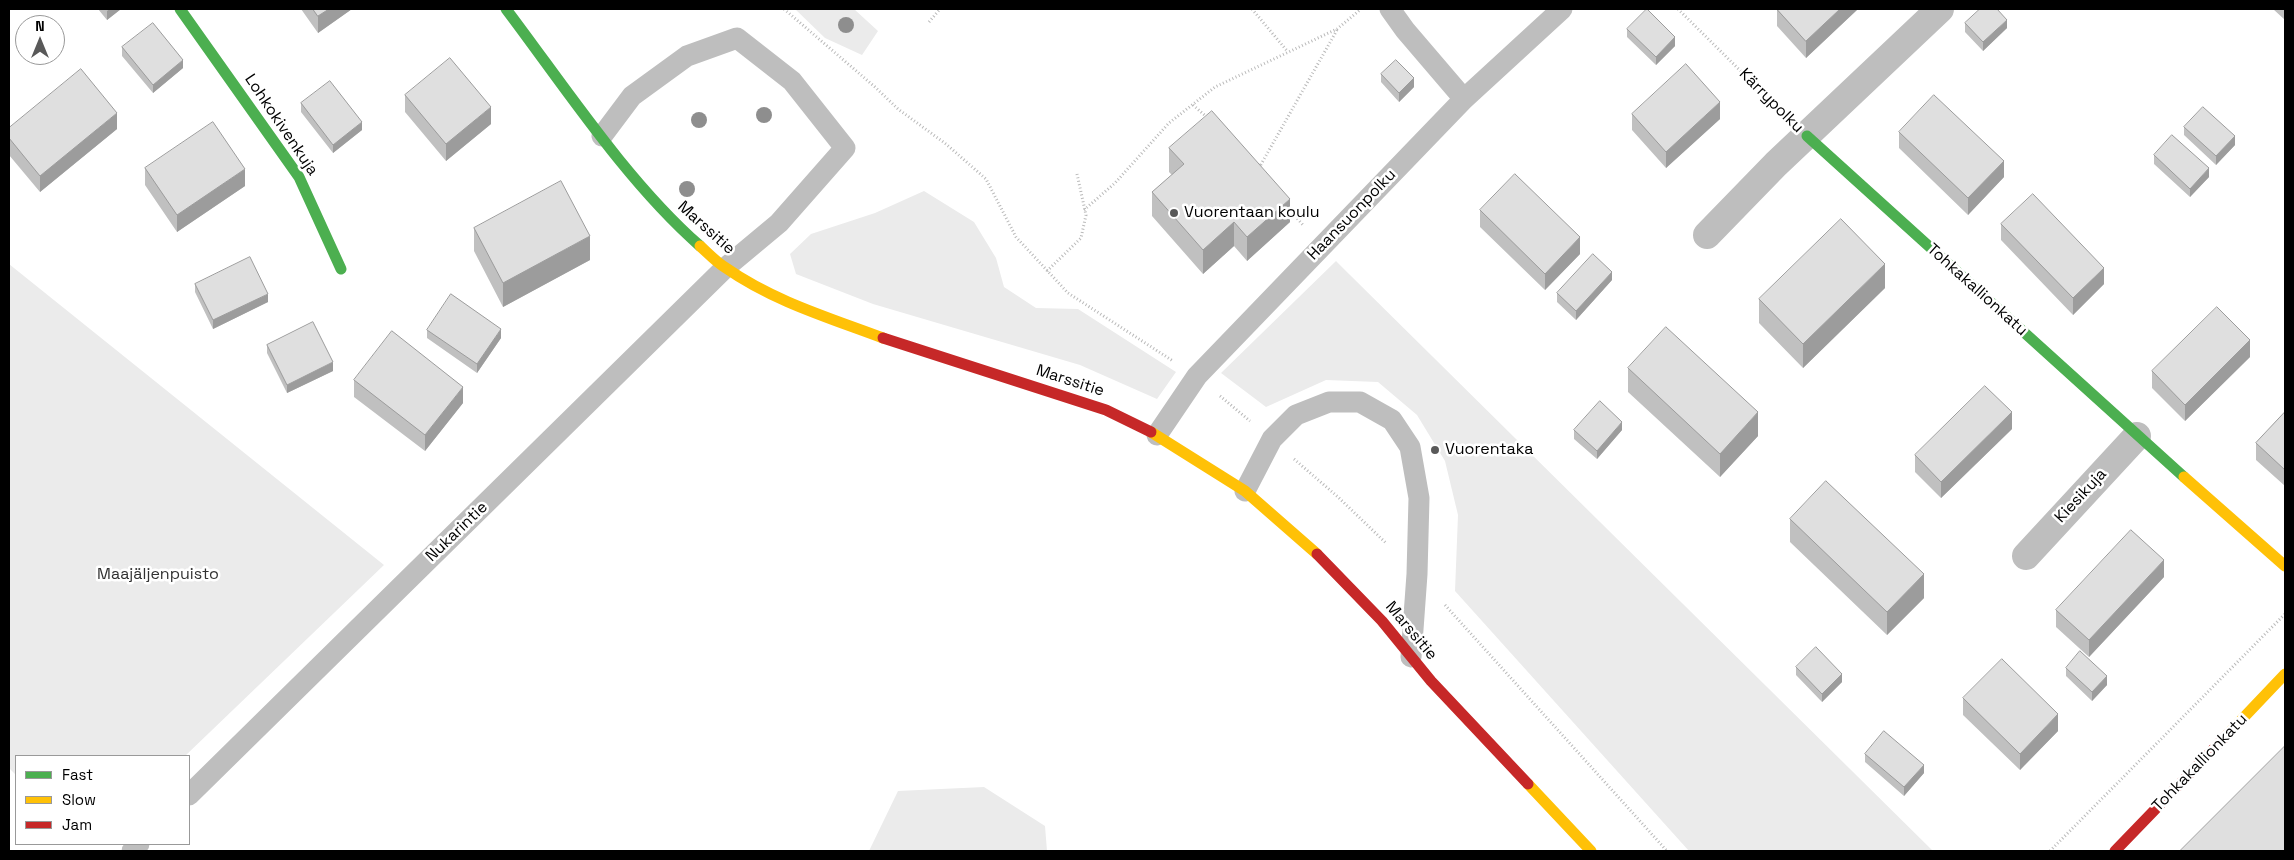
<!DOCTYPE html>
<html>
<head>
<meta charset="utf-8">
<style>
	body { margin:0 }
	#map { position:relative; width:2294px; height:860px; overflow:hidden; background:#fff; font-family:"Space Grotesk",sans-serif }
	canvas { display:block }
	.frame { position:absolute; inset:0; border:10px solid #000; pointer-events:none }
	.legend { position:absolute; left:15px; top:755px; width:175px; height:90px; box-sizing:border-box; background:#fff; border:1px solid #999; margin:0; padding:6px 9px; list-style:none; font-size:15px; color:#000 }
	.legend li { display:flex; align-items:center; gap:10px; height:25px }
	.legend b { width:25px; border:1px solid #999 }
	.north { position:absolute; left:15px; top:15px; width:50px; height:50px; box-sizing:border-box; background:#fff; border:1px solid #999; border-radius:50%; rotate:0deg; font-size:14px; font-weight:700; line-height:20px; text-align:center; color:#000 }
	.north::after { content:''; display:block; margin:auto; width:18px; height:22px; background:#595959; clip-path:polygon(50% 0,100% 100%,50% 72%,0 100%) }
</style>
</head>
<body>
<div id="map">
<canvas width="2294" height="860"></canvas>
<div class="frame"></div>
<ul class="legend">
<li><b style="height:6px;background:#4caf50"></b>Fast</li>
<li><b style="height:6px;background:#ffc107"></b>Slow</li>
<li><b style="height:6px;background:#c62828"></b>Jam</li>
</ul>
<div class="north">N</div>
</div>
<script>
const ctx = document.querySelector('canvas').getContext('2d');
ctx.lineJoin = 'round';
function fillPath(path, color) {
  ctx.fillStyle = color;
  ctx.fill(path, 'evenodd');
}
function trace(path, color, width, dash) {
  ctx.strokeStyle = color;
  ctx.lineWidth = width;
  ctx.lineCap = dash ? 'butt' : 'round';
  ctx.setLineDash(dash || []);
  ctx.stroke(path);
}
function label(font, color, halo, rows, align = 'center') {
  ctx.font = font + ' "Space Grotesk",sans-serif';
  ctx.lineWidth = 5;
  ctx.setLineDash([]);
  ctx.textBaseline = 'middle';
  ctx.strokeStyle = halo;
  ctx.fillStyle = color;
  for (const [text, x, y, turn = 0] of rows) {
    ctx.save();
    ctx.translate(x, y);
    ctx.rotate((+turn || 0) * Math.PI / 180);
    ctx.textAlign = isNaN(turn) ? turn : align;
    if (halo) ctx.strokeText(text, 0, 0);
    ctx.fillText(text, 0, 0);
    ctx.restore();
  }
}
fillPath(new Path2D(`
	M795,9H854L878,31L862,55L825,38Z
	M924,191L974,222L996,258L1004,287L1036,308L1078,309L1176,372L1157,399L1080,365L873,304L796,274L790,254L811,234L875,213Z
	M1336,261L1349,274L1933,851H1689L1455,591L1458,515L1445,461L1417,415L1378,382L1326,380L1266,407L1221,373Z
	M9,264L384,565L185,756H16V775L9,768Z
	M984,787L1045,826L1047,851H869L898,791Z`), '#ebebeb');
trace(new Path2D(`
	M784,9L875,87L898,109L946,144L986,179L1016,237L1068,293L1173,361
	M1252,9L1288,52
	M1678,9L1783,113
	M929,22L940,9
	M1193,105L1209,119
	M1259,168L1337,30
	M1288,208L1303,225
	M1084,210L1115,183L1169,123L1215,87L1337,29L1361,9
	M1047,271L1081,238L1086,215L1077,174
	M1220,396L1250,421
	M1294,459L1338,497L1387,544
	M1445,605L1667,851
	M2050,851L2285,614`), '#b9b9b9', 3, [1, 2.5]);
trace(new Path2D(`
	M1390,9L1405,30L1464,99
	M1157,435L1197,376L1464,99L1562,9
	M1245,491L1272,439L1296,415L1329,402H1360L1392,420L1410,447L1419,498L1417,574L1411,657
	M189,795L725,268L779,223L845,148L792,81L737,38L687,56L632,96L602,136
	M132,851L139,844`), '#bebebe', 21);
trace(new Path2D(`
	M1707,235L1776,164L1940,9
	M2026,556L2137,436`), '#bebebe', 28);
trace(new Path2D(`
	M180,9L299,177L341,269
	M506,9C565,87 627,182 700,246
	M1807,136L2184,477`), '#4caf50', 11);
trace(new Path2D(`
	M700,246C708,253 716,262 726,268C773,301 830,318 883,338
	M1151,432L1245,491L1317,554
	M2184,477L2285,566
	M2228,734L2285,674
	M1528,784L1591,851`), '#ffc107', 11);
trace(new Path2D(`
	M883,338L1106,410L1151,432
	M1317,554L1382,621L1431,681L1528,784
	M2115,851L2228,734`), '#c62828', 11);
ctx.fillStyle = '#8e8e8e';
for (const [x, y] of [
	[846,25],
	[764,115],
	[699,120],
	[687,189]
]) {
  ctx.beginPath();
  ctx.arc(x, y, 8, 0, 2 * Math.PI);
  ctx.fill();
}
fillPath(new Path2D(`
	M98,9H121L107,20Z
	M301,9H352L318,33Z
	M1777,9H1858L1806,58L1777,26Z
	M2273,9H2285V20Z
	M1965,23L2007,28L1983,51L1965,32Z
	M1627,29L1675,46L1656,65L1627,37Z
	M122,47L183,68L153,93L122,56Z
	M1381,74L1414,87L1399,102L1381,82Z
	M405,95L491,124L446,161L405,112Z
	M301,103L362,130L333,153L301,112Z
	M1632,114L1720,119L1666,168L1632,130Z
	M2184,127L2235,145L2216,165L2184,135Z
	M9,128L117,129L40,192L9,155Z
	M1899,132L2004,177L1968,215L1899,148Z
	M1169,148L1290,222L1247,261L1234,246L1203,274L1152,216V192L1172,175L1169,172Z
	M2154,155L2209,177L2190,197L2154,164Z
	M145,168L245,186L177,232L145,185Z
	M1480,210L1580,254L1545,290L1480,227Z
	M2001,224L2104,284L2073,315L2001,240Z
	M474,228L590,260L503,307L474,251Z
	M1612,280L1576,320L1557,302V293Z
	M195,284L268,302L213,329L195,292Z
	M1885,288L1803,368L1759,323V299Z
	M427,330L501,338L477,373L427,338Z
	M267,345L333,371L287,393L267,353Z
	M2250,357L2185,421L2152,388V371Z
	M1628,368L1758,436L1720,477L1628,392Z
	M354,380L463,403L425,451L354,397Z
	M2285,412V486L2256,460V443Z
	M2012,429L1941,498L1915,472V455Z
	M1574,430H1622L1597,459L1574,439Z
	M1790,519L1924,598L1887,635L1790,542Z
	M2164,577L2089,657L2056,627V610Z
	M1796,667L1842,682L1822,702L1796,675Z
	M2066,668L2107,685L2092,701L2066,676Z
	M1963,698L2058,731L2020,770L1963,715Z
	M1865,754L1924,773L1904,796L1865,762Z`), '#c0c0c0');
fillPath(new Path2D(`
	M110,9H121L107,20V11Z
	M329,9H352L318,33V16Z
	M1840,9H1858L1806,58V41Z
	M2007,20V28L1983,51V42Z
	M1675,37V46L1656,65V57Z
	M183,60V68L153,93V85Z
	M1414,78V87L1399,102V93Z
	M1720,102V119L1666,168V152Z
	M491,107V124L446,161V144Z
	M117,113V129L40,192V176Z
	M362,122V130L333,153V145Z
	M2235,136V145L2216,165V156Z
	M2004,161V177L1968,215V198Z
	M2209,168V177L2190,197V189Z
	M245,169V186L177,232V215Z
	M1290,199V222L1247,261V237Z
	M1234,222V246L1203,274V250Z
	M590,236V260L503,307V283Z
	M1580,237V254L1545,290V274Z
	M1885,264V288L1803,368V344Z
	M2104,268V284L2073,315V298Z
	M1612,272V280L1576,320V311Z
	M268,294V302L213,329V320Z
	M501,329V338L477,373V364Z
	M2250,340V357L2185,421V405Z
	M333,362V371L287,393V385Z
	M463,387V403L425,451V435Z
	M1758,412V436L1720,477V454Z
	M2012,412V429L1941,498V482Z
	M1622,422V430L1597,459V451Z
	M2164,560V577L2089,657V640Z
	M1924,574V598L1887,635V612Z
	M1842,674V682L1822,702V694Z
	M2107,676V685L2092,701V692Z
	M2058,714V731L2020,770V754Z
	M1924,765V773L1904,796V787Z`), '#9c9c9c');
const building = new Path2D(`
	M313,9H329L318,16Z
	M1647,9L1675,37L1656,57L1627,29Z
	M1777,9H1840L1806,41Z
	M1980,9H1997L2007,20L1983,42L1965,23Z
	M153,23L183,60L153,85L122,47Z
	M450,58L491,107L446,144L405,95Z
	M1396,60L1414,78L1399,93L1381,74Z
	M1686,64L1720,102L1666,152L1632,114Z
	M81,69L117,113L40,176L9,138V128Z
	M330,81L362,122L333,145L301,103Z
	M1934,95L2004,161L1968,198L1899,132Z
	M2203,107L2235,136L2216,156L2184,127Z
	M1212,111L1290,199L1247,237L1234,222L1203,250L1152,192L1184,164L1169,148Z
	M213,122L245,169L177,215L145,168Z
	M2172,135L2209,168L2190,189L2154,155Z
	M1515,174L1580,237L1545,274L1480,210Z
	M561,181L590,236L503,283L474,228Z
	M2033,194L2104,268L2073,298L2001,224Z
	M1841,219L1885,264L1803,344L1759,299Z
	M1593,254L1612,272L1576,311L1557,293Z
	M250,257L268,294L213,320L195,284Z
	M451,294L501,329L477,364L427,330Z
	M2217,307L2250,340L2185,405L2152,371Z
	M313,322L333,362L287,385L267,345Z
	M1666,327L1758,412L1720,454L1628,368Z
	M392,331L463,387L425,435L354,380Z
	M1985,386L2012,412L1941,482L1915,455Z
	M1600,401L1622,422L1597,451L1574,430Z
	M2285,412V470L2256,443Z
	M1826,481L1924,574L1887,612L1790,519Z
	M2131,530L2164,560L2089,640L2056,610Z
	M1816,647L1842,674L1822,694L1796,667Z
	M2080,651L2107,676L2092,692L2066,668Z
	M2002,659L2058,714L2020,754L1963,698Z
	M1884,731L1924,765L1904,787L1865,754Z
	M2285,746V851H2180Z`);
fillPath(building, '#dfdfdf');
trace(building, '#9c9c9c', 1);
for (const [x, y, r, color] of [
	[1174,213,5,"#595959"],
	[1435,450,5,"#595959"]
]) {
  const dot = new Path2D();
  dot.arc(x, y, r, 0, 2 * Math.PI);
  ctx.fillStyle = color;
  ctx.fill(dot);
  trace(dot, '#fff', 2);
}
label('16px', '#000', '#fff', [
	["Kärrypolku",1771,101,45],
	["Lohkokivenkuja",281,125,56],
	["Haansuonpolku",1352,215,-46],
	["Marssitie",706,228,42],
	["Tohkakallionkatu",1977,290,42],
	["Marssitie",1070,381,18],
	["Kiesikuja",2081,496,-47],
	["Nukarintie",457,532,-44],
	["Marssitie",1411,631,50],
	["Tohkakallionkatu",2200,763,-46]
]);
label('16px', '#000', '#fff', [
	["Vuorentaan koulu",1184,213],
	["Vuorentaka",1445,450]
], 'left');
label('16px', '#323232', '#fff', [
	["Maajäljenpuisto",158,575]
]);
</script>
</body>
</html>
